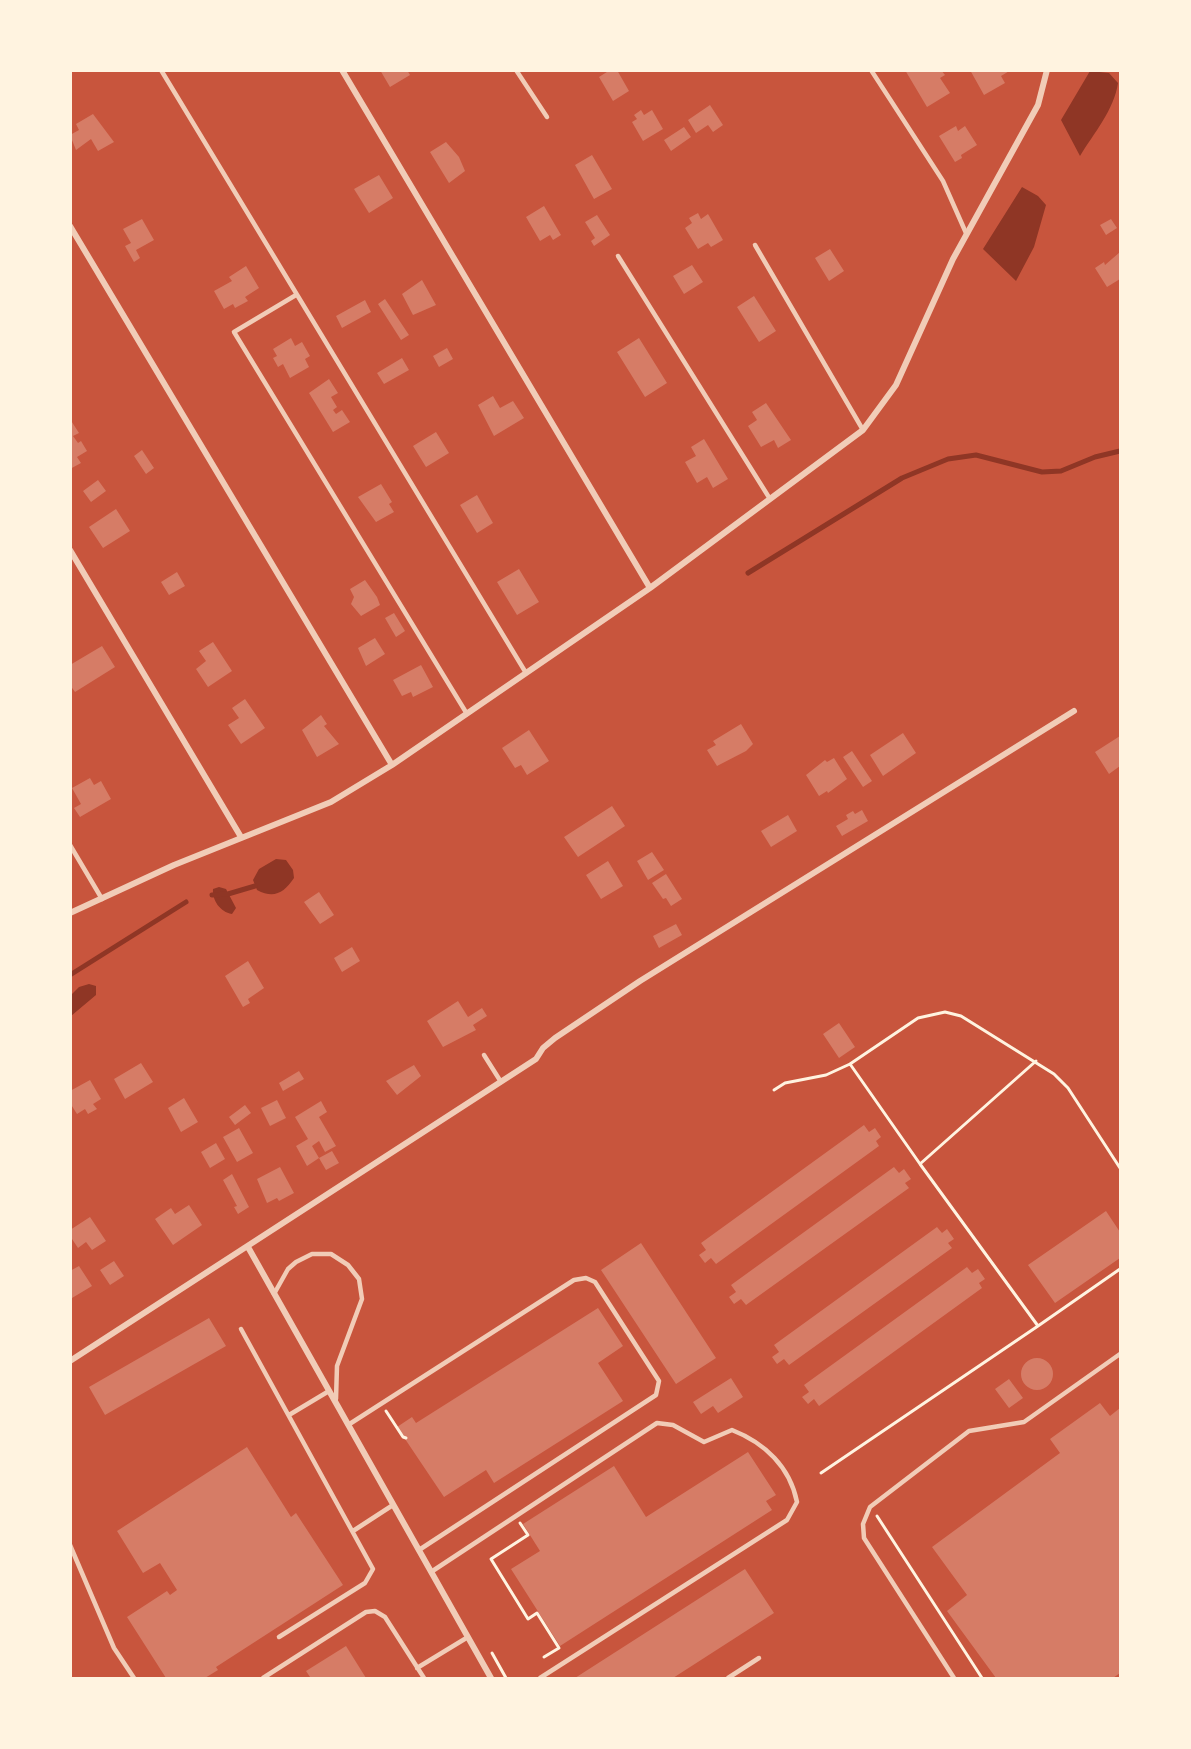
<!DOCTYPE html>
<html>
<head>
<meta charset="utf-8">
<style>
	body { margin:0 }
	#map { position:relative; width:1191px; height:1749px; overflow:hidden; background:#c8553d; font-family:Raleway,sans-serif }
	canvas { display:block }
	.frame { position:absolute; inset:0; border:72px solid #fff3e0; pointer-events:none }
</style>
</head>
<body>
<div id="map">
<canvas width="1191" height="1749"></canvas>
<div class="frame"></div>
</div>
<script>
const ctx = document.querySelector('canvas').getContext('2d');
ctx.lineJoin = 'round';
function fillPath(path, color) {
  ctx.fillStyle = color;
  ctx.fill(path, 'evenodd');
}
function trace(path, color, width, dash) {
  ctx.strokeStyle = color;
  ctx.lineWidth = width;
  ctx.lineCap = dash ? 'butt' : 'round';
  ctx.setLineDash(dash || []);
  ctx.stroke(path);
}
fillPath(new Path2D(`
	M1090,71L1109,73L1118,83C1114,110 1094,133 1080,156L1061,120Z
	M1022,187L1038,196L1046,205L1034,247L1016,281L983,249Z
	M276,859L286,860L293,870L294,878C284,893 274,899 257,890L253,880L259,869Z
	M219,887L226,889L236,908L232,914C220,912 212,900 213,889Z
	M89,984L96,986V995L71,1016V995L79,987Z`), '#8f3625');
trace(new Path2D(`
	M748,573L902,478L948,459L976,455L1042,472L1061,471L1095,457L1120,451
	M212,895L228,894L255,886
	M70,975L186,902`), '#8f3625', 5);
fillPath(new Path2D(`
	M380,70H407L410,75L390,87Z
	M610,70H617L629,91L613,101L599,77Z
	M905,70H941L945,75L940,78L950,93L927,107Z
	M970,70H1011L1001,76L1005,83L984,95Z
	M710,105L723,125L713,132L708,125L696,133L688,120Z
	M641,110L644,115L652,110L663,129L643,141L632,122L637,119L634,115Z
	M93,114L114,142L98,151L91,139L76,150L70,135L79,130L76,124Z
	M956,126L958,131L965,126L977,145L961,155L962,158L955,162L939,136Z
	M684,127L691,137L671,151L664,140Z
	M446,142L459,157L465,171L449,183L430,152Z
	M592,155L612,189L594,199L575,165Z
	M379,175L393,198L369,213L354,189Z
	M544,206L561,235L553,240L550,235L540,241L526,217Z
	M698,213L701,219L708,214L723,240L711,247L708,243L698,249L685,228L692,223L689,218Z
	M597,215L610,235L594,246L591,241L595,238L585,222Z
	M142,219L154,240L136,250L140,258L134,262L125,246L131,243L123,229Z
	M1111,219L1117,228L1106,235L1100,225Z
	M830,249L844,271L829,281L815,258Z
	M1120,252V279L1107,287L1095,268L1104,262L1105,265Z
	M692,265L703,282L684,294L673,276Z
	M246,266L259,288L245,297L248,301L235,308L233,304L224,309L214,291L232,281L229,277Z
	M422,280L436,305L413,315L402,294Z
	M754,296L776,331L759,342L737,307Z
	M385,299L409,335L401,340L378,304Z
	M365,300L371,312L342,328L336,316Z
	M291,338L295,346L302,342L310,356L305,359L309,367L290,378L283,364L278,367L273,358L277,356L273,349Z
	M639,338L667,383L645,397L617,352Z
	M447,348L453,359L439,367L433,356Z
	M402,358L409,370L384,384L377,373Z
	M329,379L338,393L331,397L337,407L333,410L336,414L342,410L350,422L333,432L309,393Z
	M493,396L500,408L513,401L524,418L494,436L478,405Z
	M766,403L791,440L778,448L774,440L761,447L748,426L757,420L752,412Z
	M70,419L79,433L73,436L78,443L81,441L87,451L77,457L81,463L70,469Z
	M436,432L449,453L426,467L413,446Z
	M704,439L728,479L713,488L707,477L697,483L685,462L696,456L691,447Z
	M142,450L154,468L146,474L134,456Z
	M98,480L106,491L91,502L83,491Z
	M381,484L392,502L389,504L394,512L376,522L358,497Z
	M477,495L493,523L477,533L460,505Z
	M116,509L130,531L103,548L89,527Z
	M519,569L539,602L517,615L497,582Z
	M177,572L185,586L169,595L161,582Z
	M365,580L377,597L380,605L361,616L351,604L354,597L350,589Z
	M394,613L405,631L396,637L385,618Z
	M375,638L385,654L366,666L358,648Z
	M213,642L232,671L208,687L196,669L206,661L199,651Z
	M102,646L115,667L75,692L70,685V665Z
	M421,665L433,687L413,697L411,692L402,696L393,680Z
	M245,699L265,728L241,744L228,725L239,718L232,708Z
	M321,715L327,724L324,726L339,744L317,757L302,730Z
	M741,724L753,744L746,751L717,766L707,750L716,745L713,741Z
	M529,730L549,761L527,775L521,765L515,768L502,748Z
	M903,733L916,753L883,776L870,755Z
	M1120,736V766L1109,774L1095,752Z
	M852,751L872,781L863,787L843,757Z
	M834,758L847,779L828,793L827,791L819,796L806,775L825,760L827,762Z
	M90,778L94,785L101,781L111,799L80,817L74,808L81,804L72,788Z
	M612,806L625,826L578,857L564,837Z
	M862,810L868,821L842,836L836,826L848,819L846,815L853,811L855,814Z
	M788,815L797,831L771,847L761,831Z
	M652,852L664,870L648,880L637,861Z
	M608,861L623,886L601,899L586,875Z
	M666,874L682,899L671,906L666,898L663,899L652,883Z
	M319,892L334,915L320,924L304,902Z
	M676,924L682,935L659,948L653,936Z
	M352,947L360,961L342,972L334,958Z
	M248,961L264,988L248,999L250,1003L243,1007L225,976Z
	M458,1001L468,1017L482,1008L487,1016L473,1025L476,1030L443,1047L427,1021Z
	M839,1023L855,1047L839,1058L823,1034Z
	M141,1063L153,1082L125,1099L114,1079Z
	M414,1065L421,1076L397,1095L386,1081Z
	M299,1071L304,1079L283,1091L279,1083Z
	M90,1080L101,1099L93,1104L97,1109L88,1114L85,1109L77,1114L70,1103V1091Z
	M184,1098L198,1122L181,1132L168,1108Z
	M277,1100L286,1118L270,1126L261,1108Z
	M321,1101L327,1112L319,1117L336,1146L325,1152L319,1141L312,1146L319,1158L307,1166L296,1146L308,1139L295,1117Z
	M245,1105L251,1113L235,1125L229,1117Z
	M864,1125L869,1132L875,1128L881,1137L876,1141L879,1146L716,1264L711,1258L705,1263L699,1255L706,1250L701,1243Z
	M239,1128L253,1153L237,1162L223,1137Z
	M216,1143L225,1159L210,1168L201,1152Z
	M332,1151L339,1163L326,1170L319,1158Z
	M280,1167L294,1193L279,1201L277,1198L267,1203L257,1179Z
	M894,1167L899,1173L904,1169L911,1179L905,1183L909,1188L746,1305L741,1299L734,1304L729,1297L736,1292L731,1285Z
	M232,1174L249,1207L238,1214L234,1207L237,1206L223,1180Z
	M189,1205L202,1225L173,1245L155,1219L171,1208L175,1214Z
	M1106,1211L1120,1232V1258L1055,1303L1028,1265Z
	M90,1217L106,1241L92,1250L86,1242L78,1248L70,1236V1230Z
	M937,1227L942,1233L947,1229L954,1239L948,1243L952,1248L789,1365L784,1359L777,1364L772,1357L779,1352L774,1345Z
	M641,1243L716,1358L676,1384L601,1270Z
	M114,1261L124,1276L110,1285L100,1270Z
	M79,1266L92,1286L72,1298L70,1271Z
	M967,1267L972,1273L978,1269L985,1279L979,1283L982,1288L819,1406L814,1399L808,1404L802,1397L809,1392L804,1385Z
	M598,1308L623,1346L598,1363L623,1401L494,1483L486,1470L444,1497L397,1427L412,1417L416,1423Z
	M209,1318L226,1346L105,1415L89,1387Z
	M1021 1374a16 16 0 1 1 32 0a16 16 0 1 1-32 0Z
	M731,1378L743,1397L718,1413L713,1406L701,1414L693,1402Z
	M1009,1379L1023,1398L1009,1408L995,1389Z
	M1100,1403L1110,1416L1120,1408V1673L1113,1678H996L947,1611L967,1595L932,1547L1060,1453L1050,1439Z
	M247,1447L291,1517L296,1513L343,1585L216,1667L218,1670L205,1678H166L127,1617L167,1591L170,1595L177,1590L160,1563L143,1573L117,1531Z
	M748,1452L776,1495L766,1501L772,1510L560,1646L511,1569L540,1551L523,1524L614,1466L646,1517Z
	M745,1569L774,1613L673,1678H575Z
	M346,1646L366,1678H307L310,1677L306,1671Z`), '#d67c66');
trace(new Path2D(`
	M1036,1061L920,1164L850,1064L918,1018L945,1012L961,1016L1054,1074L1068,1088L1120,1168
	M774,1090L785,1083L826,1075L850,1064
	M920,1164L1038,1326L1120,1269
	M386,1411L403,1437L406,1438
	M821,1473L1038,1326
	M877,1516L982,1678
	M520,1523L528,1535L491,1559L528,1619L537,1613L559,1648L544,1657
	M492,1653L506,1678`), '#fff3e0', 3);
trace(new Path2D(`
	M161,70L526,673
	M516,70L547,117
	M871,70L943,181L966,233
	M755,245L863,430
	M618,256L770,499
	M296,295L234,332L467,714
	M70,845L102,899
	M484,1055L501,1082
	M274,1294L288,1269L296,1262L312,1254H331L348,1265L359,1279L362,1299L337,1366L336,1399
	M241,1329L373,1569L365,1583L279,1637
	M289,1415L329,1391
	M348,1425L574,1280L586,1278L595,1282L659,1381L656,1395L419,1550
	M353,1531L393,1505
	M70,1545L114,1648L134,1678
	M431,1572L657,1423L673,1425L704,1442L732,1430C765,1443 790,1467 797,1502L787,1520L540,1678
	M417,1668L468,1637
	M263,1678L366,1612L375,1611L385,1617L424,1678
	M728,1678L759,1658
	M954,1678L864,1538L863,1524L870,1507L969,1431L1024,1422L1120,1354`), '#f1ccb7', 4.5);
trace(new Path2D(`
	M342,70L650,588
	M70,226L392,765
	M70,550L241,837
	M70,913L174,865L331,802L392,765L650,588L863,430L896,385L953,259L1038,105L1047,70
	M248,1247L491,1678
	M70,1361L536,1059L543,1048L555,1038L640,981L1074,711`), '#f1ccb7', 6);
</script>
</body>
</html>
